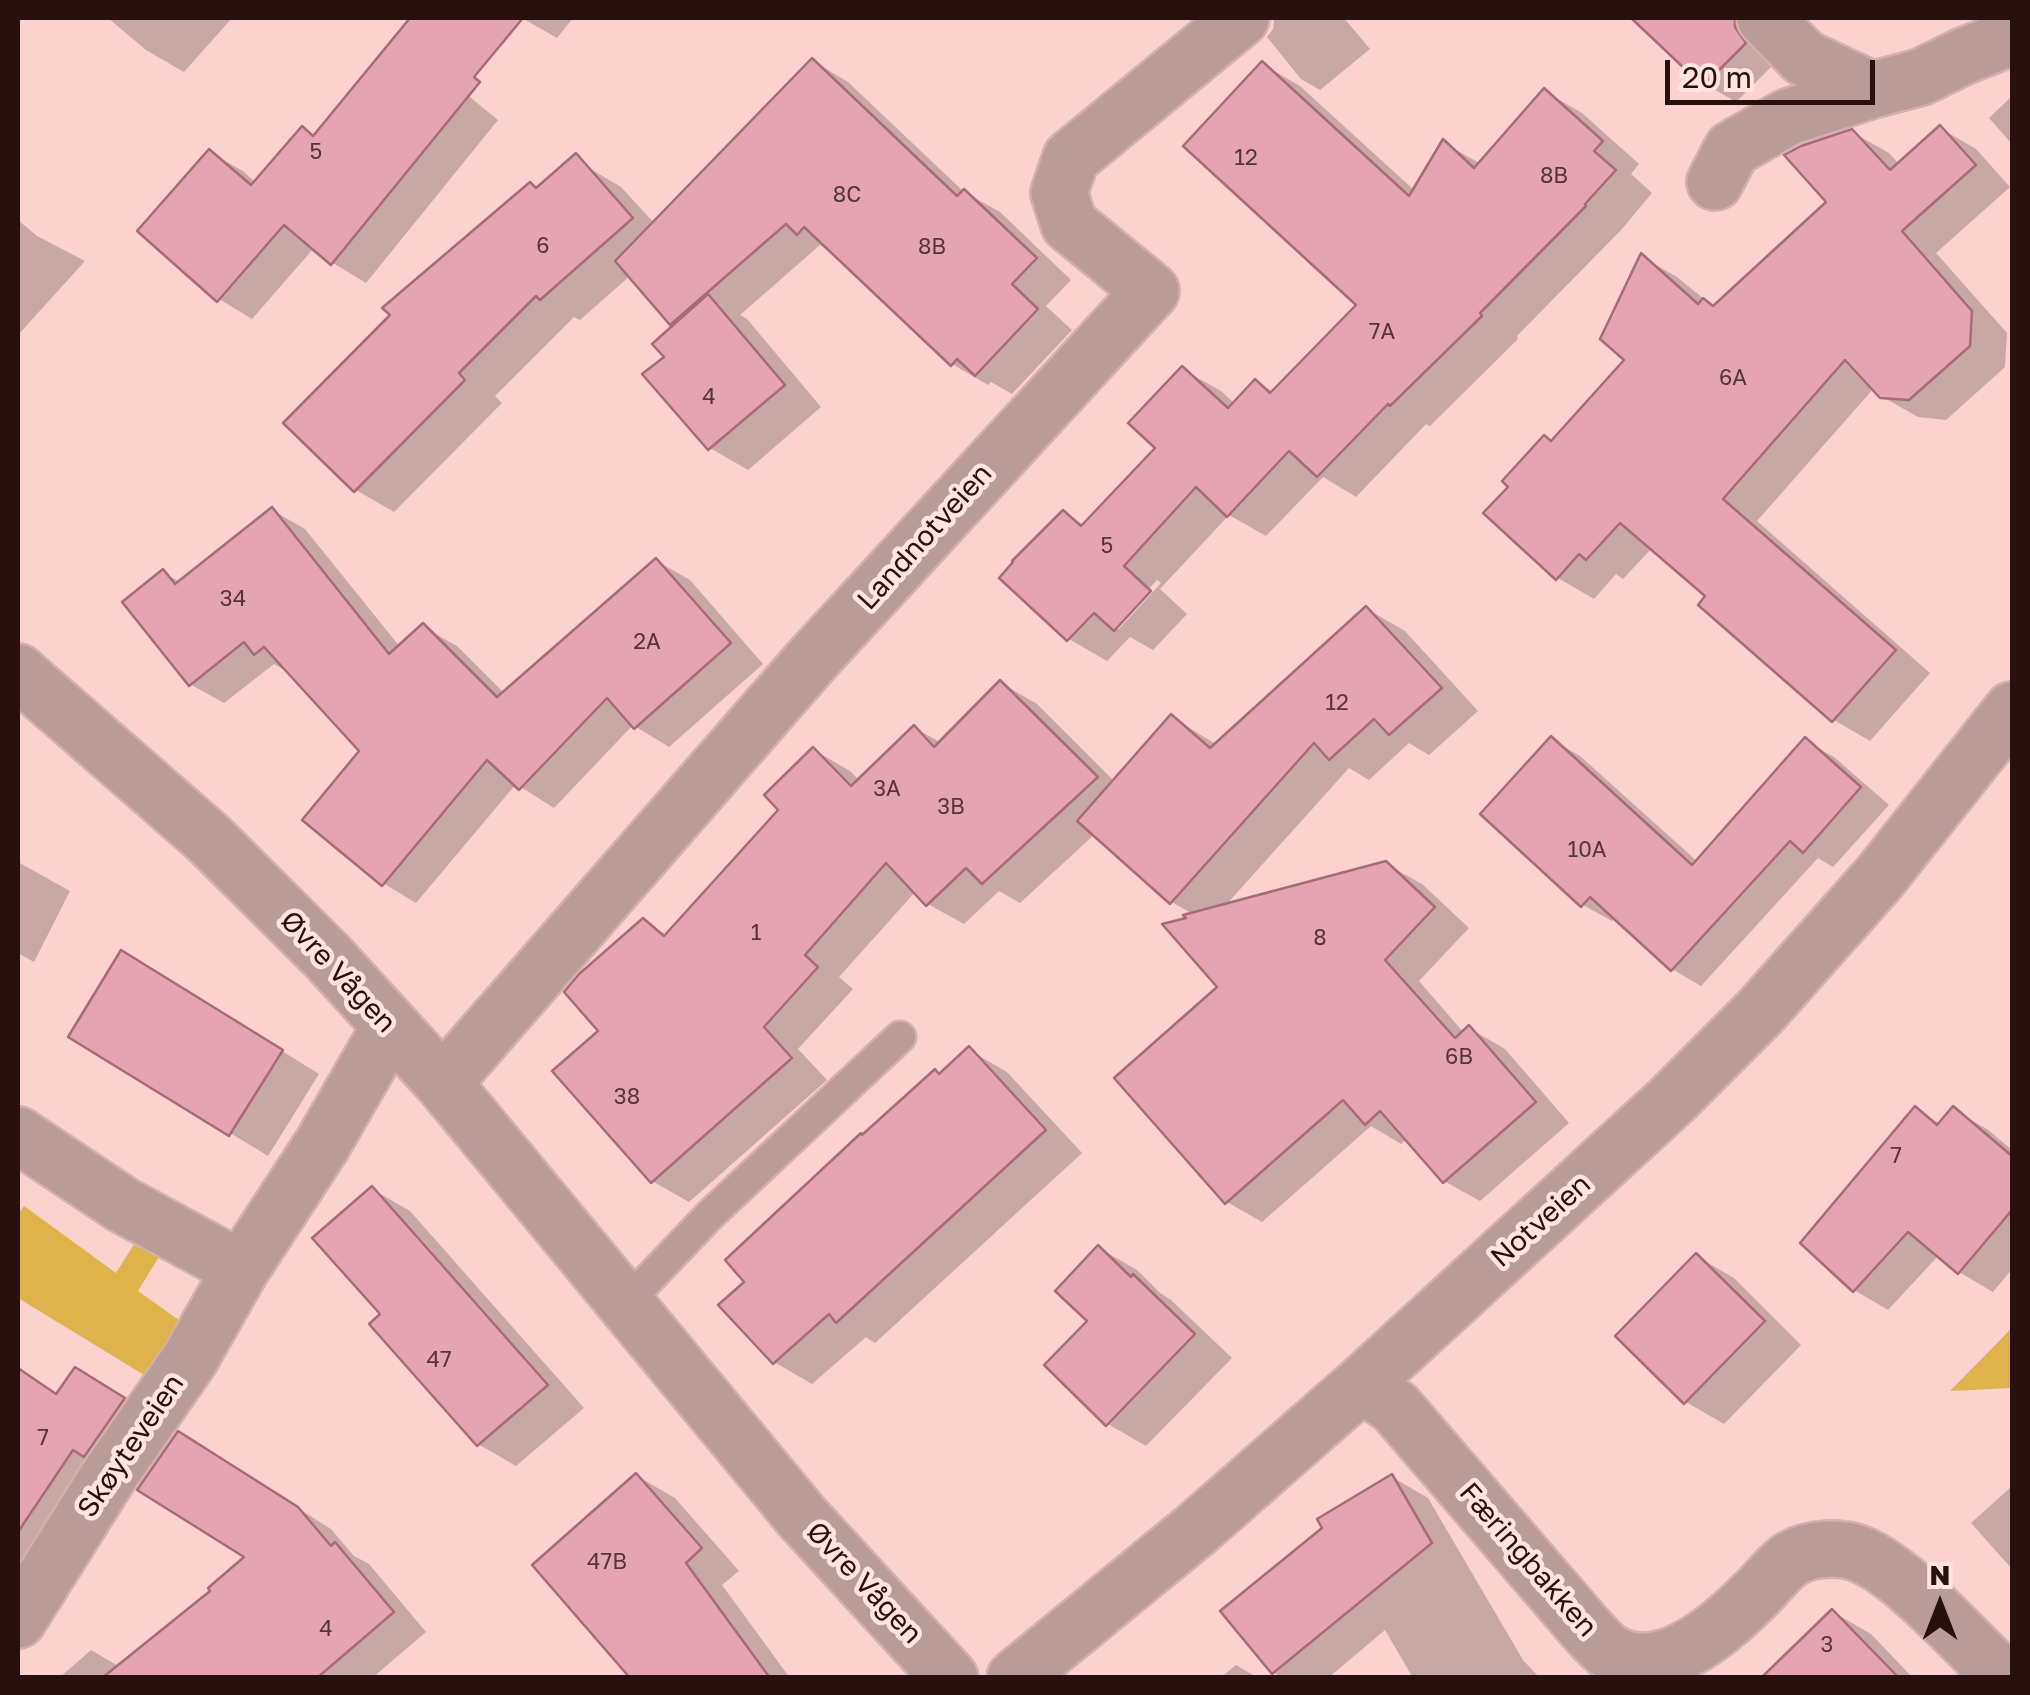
<!DOCTYPE html>
<html>
<head>
<meta charset="utf-8">
<style>
	body { margin:0 }
	#map { position:relative; width:2030px; height:1695px; overflow:hidden; background:#fbd2cd; font-family:"Golos Text",sans-serif }
	canvas { display:block }
	.frame { position:absolute; inset:0; border:20px solid #27100e; pointer-events:none }
	.north { position:absolute; left:1890px; top:1555px; width:100px; height:100px; -webkit-text-stroke:8px #ffe3df; paint-order:stroke; rotate:0deg; font-size:28px; font-weight:700; line-height:40px; text-align:center; color:#27100e }
	.north::after { content:''; display:block; margin:auto; width:35px; height:45px; background:#27100e; clip-path:polygon(50% 0,100% 100%,50% 72%,0 100%) }
	.scale { position:absolute; left:1665px; top:60px; width:210px; height:45px; box-sizing:border-box; border:5px solid #27100e; border-top:0; padding-left:12px; font-size:30px; line-height:35px; white-space:nowrap; color:#27100e; -webkit-text-stroke:8px #ffe3df; paint-order:stroke }
</style>
</head>
<body>
<div id="map">
<canvas width="2030" height="1695"></canvas>
<div class="frame"></div>
<div class="north">N</div>
<div class="scale">20 m</div>
</div>
<script>
const ctx = document.querySelector('canvas').getContext('2d');
ctx.lineJoin = 'round';
function fillPath(path, color) {
  ctx.fillStyle = color;
  ctx.fill(path, 'evenodd');
}
function trace(path, color, width, dash) {
  ctx.strokeStyle = color;
  ctx.lineWidth = width;
  ctx.lineCap = dash ? 'butt' : 'round';
  ctx.setLineDash(dash || []);
  ctx.stroke(path);
}
function label(font, color, halo, rows, align = 'center') {
  ctx.font = font + ' "Golos Text",sans-serif';
  ctx.lineWidth = 9;
  ctx.setLineDash([]);
  ctx.textBaseline = 'middle';
  ctx.strokeStyle = halo;
  ctx.fillStyle = color;
  for (const [text, x, y, turn = 0] of rows) {
    ctx.save();
    ctx.translate(x, y);
    ctx.rotate((+turn || 0) * Math.PI / 180);
    ctx.textAlign = isNaN(turn) ? turn : align;
    if (halo) ctx.strokeText(text, 0, 0);
    ctx.fillText(text, 0, 0);
    ctx.restore();
  }
}
fillPath(new Path2D(`
	M24,1206L116,1273L138,1238L160,1255L138,1291L183,1323L149,1378L18,1298V1214Z
	M2012,1328V1388L1950,1391Z`), '#deb34c');
fillPath(new Path2D(`
	M108,18H232L184,72L146,50Z
	M522,18H573L557,38Z
	M1274,18H1344L1370,49L1320,90L1301,79L1267,37L1273,29Z
	M1667,18H1772L1776,62L1736,102L1705,84L1651,34Z
	M813,61L848,82L964,192L1000,212L1071,280L1046,306L1072,330L1012,394L991,382L988,385L952,364L835,254L820,245L740,315L747,319L821,407L748,470L710,448L667,357L676,326L631,275L580,320L574,317L495,396L502,403L394,512L356,490L530,185L538,189L584,165L621,187L655,224Z
	M427,62L498,120L366,283L333,263L314,248L252,319L219,299L209,152L243,171L256,183L303,130L315,137Z
	M1262,64L1300,86L1415,191L1444,143L1481,164L1544,91L1582,113L1639,164L1631,174L1652,193L1622,229L1517,336L1518,339L1430,426L1426,424L1356,497L1323,477L1266,536L1229,515L1160,589L1187,614L1153,650L1130,637L1107,661L1069,639L1002,578L1063,513L1084,525L1159,448L1182,369L1221,391L1235,404L1256,382L1274,392L1359,305ZM1157,580L1161,583L1119,629H1112Z
	M2012,96V144L1989,118Z
	M1940,128L1976,149L2010,187L1936,253L2007,333L2005,367L1946,420L1918,417L1881,396L1874,388L1757,521L1930,673L1870,741L1834,720L1702,604L1709,596L1653,547L1623,579L1616,574L1594,599L1558,578L1553,443L1628,360L1642,257L1677,277L1715,308L1830,202L1852,132L1889,153L1900,165Z
	M18,220L37,236L85,261L18,335Z
	M272,510L305,529L400,647L423,627L457,646L505,694L657,561L690,580L763,664L669,747L633,725L554,808L516,784L416,903L383,883L363,751L289,673L274,664L224,703L190,684L163,572L180,582Z
	M1367,609L1405,631L1478,711L1429,755L1409,743L1369,780L1349,768L1225,906L1386,864L1422,884L1469,928L1419,981L1464,1033L1469,1028L1505,1049L1569,1123L1480,1201L1444,1181L1407,1138L1401,1144L1371,1126L1262,1222L1227,1202L1221,988L1194,915L1172,902L1095,834L1020,903L999,891L964,924L928,904L916,891L839,977L853,989L798,1049L827,1080L689,1202L652,1181L602,1031L643,921L668,936L781,810L814,750L850,771L860,781L914,728L942,743L1001,683L1037,704L1115,782L1172,717L1217,745Z
	M1551,739L1580,756L1698,862L1805,741L1834,757L1889,805L1833,867L1818,858L1701,986L1672,969L1616,917L1612,921L1583,905Z
	M18,862L70,891L34,962L18,953Z
	M160,975L319,1074L268,1156L71,1036Z
	M969,1050L1007,1072L1082,1153L875,1343L866,1337L812,1384L774,1362L748,1282L941,1075Z
	M1916,1110L1941,1124L1953,1110L1987,1129L2012,1150V1269L1993,1292L1959,1272L1939,1255L1888,1310L1854,1290Z
	M372,1189L410,1211L584,1408L516,1466L478,1444L383,1315Z
	M1099,1248L1137,1270L1160,1293L1171,1300L1232,1358L1146,1446L1108,1424L1090,1321Z
	M1696,1256L1734,1278L1801,1345L1724,1424L1686,1402Z
	M18,1368L59,1395L114,1393L161,1422L18,1582Z
	M211,1454L331,1529L354,1556L369,1564L426,1632L372,1678H59L91,1650L120,1667L214,1591L249,1557Z
	M637,1476L675,1498L739,1571L722,1585L790,1678H634Z
	M1392,1477L1428,1498L1523,1660L1540,1678H1413L1385,1630L1328,1678H1283L1273,1672Z
	M2012,1486V1569L1971,1523Z
	M1833,1612L1871,1634L1913,1678H1765Z
	M1236,1665L1258,1678H1220Z`), '#0003');
const building = new Path2D(`
	M410,18H523L474,77L480,82L331,265L284,225L217,302L137,231L209,149L251,185L302,126L313,136Z
	M1631,18H1735V27L1746,43L1703,86Z
	M812,58L957,196L964,189L1037,258L1012,284L1038,309L975,376L957,359L951,366L804,227L797,235L786,224L670,325L615,261Z
	M1262,61L1409,196L1443,139L1474,168L1544,88L1603,141L1594,151L1616,170L1585,204L1586,206L1480,313L1482,316L1390,406L1388,404L1317,477L1289,451L1227,517L1196,487L1124,566L1151,591L1114,631L1094,613L1067,641L999,578L1013,562L1012,561L1063,510L1081,526L1155,448L1128,423L1182,366L1228,408L1255,379L1270,393L1356,305L1183,146Z
	M1940,125L1976,165L1902,231L1972,311L1970,346L1909,400L1880,398L1845,360L1723,499L1896,650L1832,722L1698,605L1705,596L1620,523L1586,560L1579,554L1556,580L1483,513L1508,487L1502,481L1544,435L1551,441L1624,360L1600,339L1641,253L1698,304L1703,298L1713,306L1826,202L1784,155L1801,146L1852,129L1890,170Z
	M576,153L633,218L540,300L536,296L459,373L465,380L354,492L283,423L390,315L382,308L530,182L536,188Z
	M708,294L785,385L708,450L642,374L664,357L652,344Z
	M272,507L389,654L423,623L497,697L656,558L731,643L634,729L607,698L519,790L487,760L382,886L302,820L359,751L264,647L254,655L244,642L189,686L122,602L163,569L175,584Z
	M1366,606L1442,688L1389,735L1374,719L1329,760L1314,743L1170,904L1077,821L1171,714L1210,748Z
	M1000,680L1098,777L982,884L966,868L926,906L886,863L805,955L818,967L764,1027L792,1058L651,1183L552,1071L598,1031L564,992L578,975L643,918L664,936L778,810L764,795L813,747L851,786L914,725L934,747Z
	M1551,736L1692,865L1805,737L1861,787L1803,853L1790,841L1671,971L1590,897L1581,907L1480,814Z
	M1386,861L1435,907L1385,960L1455,1038L1469,1025L1536,1102L1443,1183L1380,1111L1365,1125L1343,1100L1225,1204L1114,1078L1217,987L1162,924L1186,918L1183,915Z
	M121,950L283,1050L229,1136L68,1037Z
	M969,1046L1046,1130L836,1323L829,1314L773,1364L718,1305L744,1282L725,1260L861,1133L862,1135L935,1069L939,1074Z
	M1915,1106L1937,1125L1953,1106L2012,1156V1210L1958,1274L1908,1232L1853,1292L1800,1243Z
	M372,1186L548,1385L477,1446L369,1324L380,1314L312,1238Z
	M1098,1245L1131,1277L1133,1274L1195,1334L1106,1426L1044,1365L1087,1321L1055,1291Z
	M1696,1253L1765,1321L1684,1404L1615,1336Z
	M75,1367L125,1398L84,1457L73,1450L18,1532V1368L56,1394Z
	M178,1431L298,1507L331,1546L335,1542L394,1612L317,1678H102L210,1591L208,1588L244,1557L137,1490Z
	M636,1473L702,1548L686,1563L770,1678H630L532,1565Z
	M1392,1474L1432,1543L1272,1674L1220,1611L1322,1528L1317,1519Z
	M1832,1609L1899,1678H1761Z`);
fillPath(building, '#e5a4b1');
trace(building, '#a76a77', 2.5);
const lane = new Path2D(`
	M625,1304L710,1215L900,1037`);
const street = new Path2D(`
	M1765,18L1804,58L1872,90
	M1715,182L1732,149L1788,117L1872,90L1921,77L1964,56L2012,37
	M18,672L207,837L326,955L443,1083L802,1517L950,1678
	M443,1083L810,662L1151,291L1069,224L1059,193L1071,158L1241,18
	M18,1135L123,1205L241,1269
	M1362,1384L1395,1407L1588,1631C1595,1638 1602,1647 1610,1652C1661,1683 1721,1629 1755,1595C1767,1584 1779,1566 1793,1558C1811,1548 1840,1546 1860,1554C1906,1573 1965,1642 2004,1678
	M18,1620L106,1480L190,1359L241,1269L322,1145L390,1027
	M1015,1678L1198,1528L1362,1384L1673,1099L1760,1012L1879,878L2012,710`);
trace(lane, '#d5afab', 35);
trace(street, '#d5afab', 60);
trace(lane, '#b99b98', 30);
trace(street, '#b99b98', 55);
label('22px', '#563537', null, [
	["5",316,152],
	["12",1246,158],
	["8B",1554,176],
	["8C",847,195],
	["6",543,246],
	["8B",932,247],
	["7A",1382,332],
	["6A",1733,378],
	["4",709,397],
	["5",1107,546],
	["34",233,599],
	["2A",647,642],
	["12",1337,703],
	["3A",887,789],
	["3B",951,807],
	["10A",1587,850],
	["1",756,933],
	["8",1320,938],
	["6B",1459,1057],
	["38",627,1097],
	["7",1896,1156],
	["47",439,1360],
	["7",43,1438],
	["47B",607,1562],
	["4",326,1629],
	["3",1827,1645]
]);
label('28px', '#27100e', '#ffe3df', [
	["Landnotveien",925,537,-48],
	["Øvre Vågen",338,972,47],
	["Notveien",1541,1221,-42],
	["Skøyteveien",131,1446,-56],
	["Færingbakken",1528,1560,49],
	["Øvre Vågen",864,1583,47]
]);
</script>
</body>
</html>
